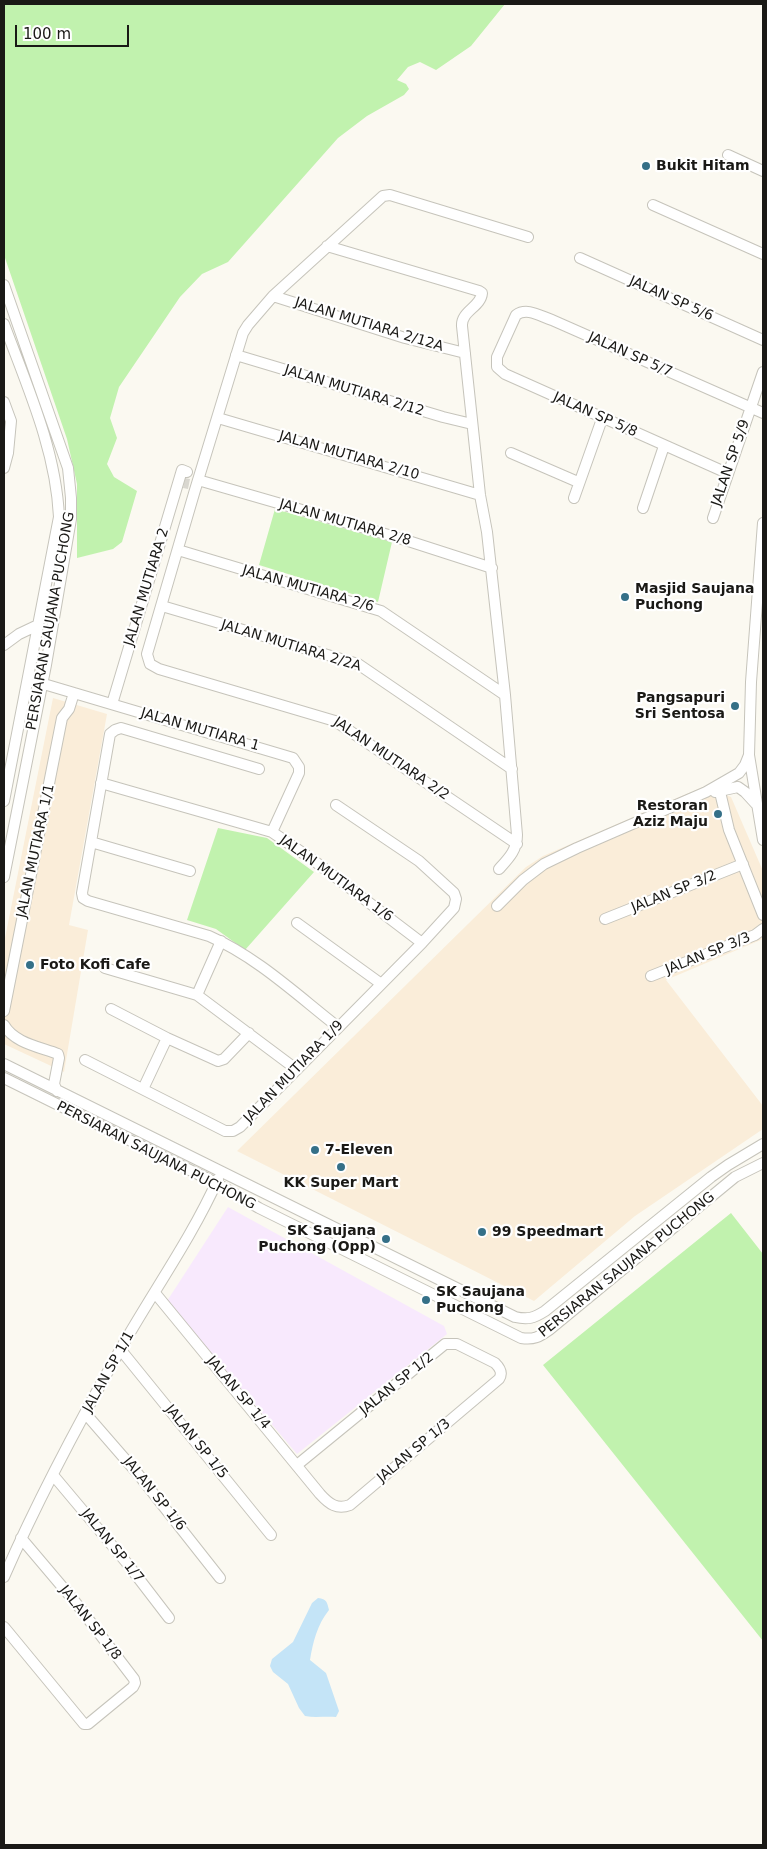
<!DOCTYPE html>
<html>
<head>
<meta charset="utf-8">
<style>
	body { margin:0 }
	#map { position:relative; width:767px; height:1849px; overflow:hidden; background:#fbf9f1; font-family:"DejaVu Sans",sans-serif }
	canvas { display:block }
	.frame { position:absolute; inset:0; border:5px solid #1a1916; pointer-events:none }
	.scale { position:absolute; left:15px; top:25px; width:114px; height:22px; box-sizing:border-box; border:2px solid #1a1916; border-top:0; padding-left:6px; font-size:15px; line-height:18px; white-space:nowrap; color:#1a1916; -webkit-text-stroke:4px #fff; paint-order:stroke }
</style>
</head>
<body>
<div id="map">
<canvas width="767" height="1849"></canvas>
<div class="frame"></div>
<div class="scale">100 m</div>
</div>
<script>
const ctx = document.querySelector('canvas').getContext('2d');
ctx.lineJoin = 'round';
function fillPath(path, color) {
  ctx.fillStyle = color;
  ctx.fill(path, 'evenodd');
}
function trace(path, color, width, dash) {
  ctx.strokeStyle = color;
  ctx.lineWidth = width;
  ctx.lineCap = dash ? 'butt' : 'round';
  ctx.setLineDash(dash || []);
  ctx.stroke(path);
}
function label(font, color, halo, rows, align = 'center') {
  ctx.font = font + ' "DejaVu Sans",sans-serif';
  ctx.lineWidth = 4.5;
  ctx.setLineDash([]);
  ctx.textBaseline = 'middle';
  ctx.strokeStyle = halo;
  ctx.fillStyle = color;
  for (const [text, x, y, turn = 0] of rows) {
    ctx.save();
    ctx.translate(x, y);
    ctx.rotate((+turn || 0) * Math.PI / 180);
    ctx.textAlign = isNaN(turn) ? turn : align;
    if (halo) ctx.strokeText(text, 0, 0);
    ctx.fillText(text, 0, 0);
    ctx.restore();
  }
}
fillPath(new Path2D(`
	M53,698L107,714L69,925L88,930L64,1072L4,1044V943Z
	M705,786L731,797L763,871V939L666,980L763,1106V1129L635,1216L534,1301L237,1151L526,867L543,856Z`), '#faedd9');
fillPath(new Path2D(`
	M228,1207L444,1326L447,1334L297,1454L167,1301Z`), '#f8e9fd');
fillPath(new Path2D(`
	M4,4H505L471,46L436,70L420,62L408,67L397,80L406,84L409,89L404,95L367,116L338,138L228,262L202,274L180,297L119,387L110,418L117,438L107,464L114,477L137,491L122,542L113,549L77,558V484L67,439L4,255Z
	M275,509L392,542L378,602L259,565Z
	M218,828L267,838L314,872L245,950L216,929L187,920Z
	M731,1213L763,1254V1641L543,1365Z`), '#c1f2ae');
fillPath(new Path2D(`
	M318,1598C327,1599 327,1602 329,1610C317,1625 313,1642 310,1660L326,1673L339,1711L336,1717C325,1716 315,1718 305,1716L299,1708L288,1684L273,1672L270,1666L272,1659L293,1642L312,1603Z`), '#c4e4f7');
trace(new Path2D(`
	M184,483L189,484`), '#d9d7d0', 10, [10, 5]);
const minor = new Path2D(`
	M728,155L763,171
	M653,205L763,254
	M327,246L479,291L482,293C481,307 461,311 462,326L480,495L487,532L505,695L517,835C517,850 509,858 499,869
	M580,258L763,340
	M4,285L68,468L71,498V519L46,665L4,877
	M273,296L405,338L465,353
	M4,324C27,386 56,450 59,517L4,801
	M236,355L443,417L472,424
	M4,402L11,421L8,453L4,468
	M218,418L480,495
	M511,453L578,482
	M727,473L505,374L497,367V357L516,315C527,307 540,316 552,320L763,413
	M198,480L399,538L492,568
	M574,498L602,419
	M643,508L664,446
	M713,518L763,372
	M763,523L751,682L749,755L763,840
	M178,550L381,611L505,695
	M162,606L358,664L512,769
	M4,645L19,634L38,625
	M37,682L293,758L299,767V773L272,832
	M112,704L182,470L187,472
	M259,769L121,728L115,730L110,734L82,893L83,898L88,901L209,936C257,957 297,995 338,1027
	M101,783L272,832L313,860L422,943
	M715,792L738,787L745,792L756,804
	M720,792L729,830L763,915
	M91,842L190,871
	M517,844L335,721L159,669L150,664L147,654L195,490L243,333L248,325L273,296L383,196L390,195L528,237
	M497,906L523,880L544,864L577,848L706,792L739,773L745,765L749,755
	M605,919L743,864
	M297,923L380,983
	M105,968L197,995L296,1069
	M651,976L755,935L763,929
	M197,995L221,941
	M111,1009L167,1038L218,1061L224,1059L249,1033
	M4,1011L62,718L69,709L74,693
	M4,1025C14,1043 40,1047 58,1054L59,1058L54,1084L57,1091
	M85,1060L225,1131H233L240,1127L422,943L454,908L456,899L454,893L419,861L336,805
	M4,1064L515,1317C528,1320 534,1318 545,1311L711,1177L728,1165L763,1144
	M4,1078L216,1183L259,1208L521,1338C534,1340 539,1337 549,1330L735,1177L763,1163
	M143,1089L167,1038
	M155,1293L320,1494C329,1504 337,1510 350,1505L499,1379C503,1373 500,1368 495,1363L457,1344H445L297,1465
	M120,1349L271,1535
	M85,1413L138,1474L220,1578
	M53,1475L126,1562L169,1618
	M4,1577C38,1499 78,1424 120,1350C152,1293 191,1239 218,1179
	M4,1627L84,1724H88L133,1687L135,1683L134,1679L76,1603L21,1538`);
trace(minor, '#c6c4bb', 12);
trace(minor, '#fff', 10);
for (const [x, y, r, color] of [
	[646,166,5,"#357088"],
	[625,597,5,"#357088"],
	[735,706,5,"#357088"],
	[718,814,5,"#357088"],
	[30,965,5,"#357088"],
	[315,1150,5,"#357088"],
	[341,1167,5,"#357088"],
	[482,1232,5,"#357088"],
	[386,1239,5,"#357088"],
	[426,1300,5,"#357088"]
]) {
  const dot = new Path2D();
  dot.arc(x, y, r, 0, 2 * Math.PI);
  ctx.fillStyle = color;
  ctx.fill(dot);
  trace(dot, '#fff', 2);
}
label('bold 14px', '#1a1916', '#fff', [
	["Bukit Hitam",656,166],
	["Masjid Saujana",635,589],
	["Puchong",635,605],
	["Pangsapuri",725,698,"right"],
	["Sri Sentosa",725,714,"right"],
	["Restoran",708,806,"right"],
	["Aziz Maju",708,822,"right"],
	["Foto Kofi Cafe",40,965],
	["7-Eleven",325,1150],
	["KK Super Mart",341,1183,"center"],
	["SK Saujana",376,1231,"right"],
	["Puchong (Opp)",376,1247,"right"],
	["99 Speedmart",492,1232],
	["SK Saujana",436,1292],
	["Puchong",436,1308]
], 'left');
label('14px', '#1a1916', '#fff', [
	["JALAN SP 5/6",671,299,24],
	["JALAN MUTIARA 2/12A",369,325,17],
	["JALAN SP 5/7",630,355,24],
	["JALAN MUTIARA 2/12",354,391,17],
	["JALAN SP 5/8",595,415,24],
	["JALAN MUTIARA 2/10",349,456,16],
	["JALAN SP 5/9",731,463,-71],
	["JALAN MUTIARA 2/8",345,523,16],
	["JALAN MUTIARA 2",147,587,-73],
	["JALAN MUTIARA 2/6",308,589,16],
	["PERSIARAN SAUJANA PUCHONG",51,621,-80],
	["JALAN MUTIARA 2/2A",291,646,17],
	["JALAN MUTIARA 1",200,730,16],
	["JALAN MUTIARA 2/2",391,759,34],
	["JALAN MUTIARA 1/1",36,851,-78],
	["JALAN MUTIARA 1/6",336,879,36],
	["JALAN SP 3/2",674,892,-22],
	["JALAN SP 3/3",708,954,-22],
	["JALAN MUTIARA 1/9",294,1072,-46],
	["PERSIARAN SAUJANA PUCHONG",156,1156,27],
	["PERSIARAN SAUJANA PUCHONG",627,1265,-39],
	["JALAN SP 1/1",109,1372,-61],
	["JALAN SP 1/2",397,1384,-39],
	["JALAN SP 1/4",238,1393,50],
	["JALAN SP 1/5",196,1442,51],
	["JALAN SP 1/3",414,1451,-40],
	["JALAN SP 1/6",154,1494,51],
	["JALAN SP 1/7",112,1546,51],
	["JALAN SP 1/8",90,1623,52]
]);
</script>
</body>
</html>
